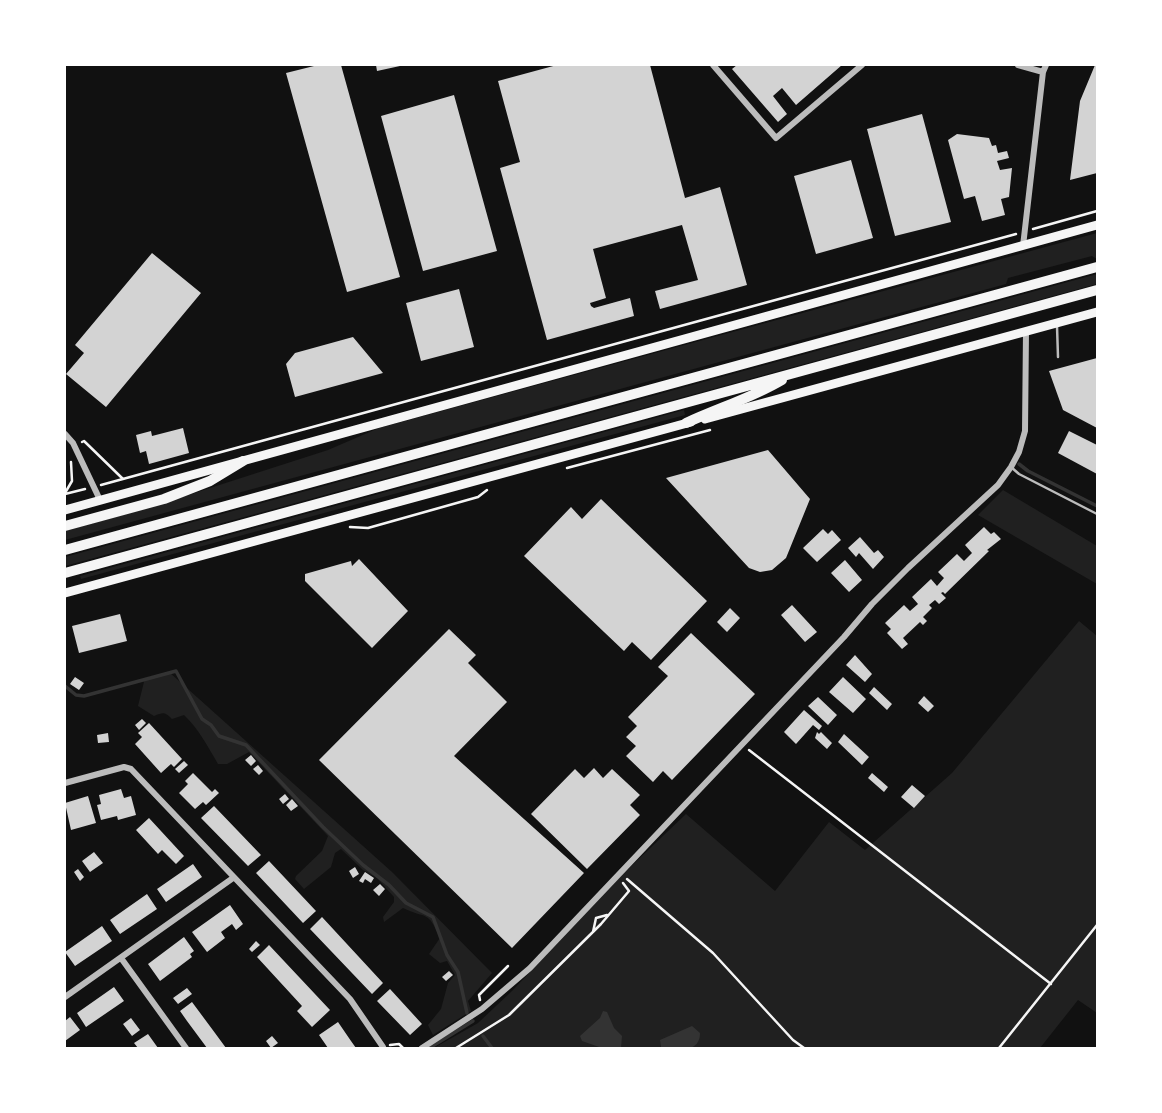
<!DOCTYPE html>
<html>
<head>
<meta charset="utf-8">
<style>
	body { margin:0 }
	#map { position:relative; width:1162px; height:1113px; overflow:hidden; background:#111; font-family:"Fira Sans",sans-serif }
	canvas { display:block }
	.frame { position:absolute; inset:0; border:66px solid #fff; pointer-events:none }
</style>
</head>
<body>
<div id="map">
<canvas width="1162" height="1113"></canvas>
<div class="frame"></div>
</div>
<script>
const ctx = document.querySelector('canvas').getContext('2d');
ctx.lineJoin = 'round';
function fillPath(path, color) {
  ctx.fillStyle = color;
  ctx.fill(path, 'evenodd');
}
function trace(path, color, width, dash) {
  ctx.strokeStyle = color;
  ctx.lineWidth = width;
  ctx.lineCap = dash ? 'butt' : 'round';
  ctx.setLineDash(dash || []);
  ctx.stroke(path);
}
fillPath(new Path2D(`
	M1097,233V259L1092,256L1008,278L1006,284L65,540V531L148,508L328,450L379,428Z
	M1097,274V284L65,566V557Z
	M684,410L685,415L81,579L80,576Z
	M1003,490L1097,546V584L978,515Z
	M1079,621L1097,636V1013L1078,1000L1040,1048H434L478,1023L512,991L623,874L686,814L775,891L829,822L865,850L952,773Z
	M169,672L392,872L492,973L468,1001L471,1011L433,1035L428,1025L441,1009L448,983L455,975L447,961L440,963L429,954L440,938C427,909 428,920 403,908L384,922L383,917L394,902V897L377,878L363,870L341,849L335,853L331,867L304,889L295,879L296,876L322,851L328,836L249,752L227,764H218C208,747 199,729 184,715L172,719C164,711 163,713 154,716L138,706L145,678Z`), '#202020');
fillPath(new Path2D(`
	M603,1011L607,1012L614,1028L622,1036L621,1048H602L582,1041L580,1036L600,1018Z
	M692,1026L700,1033C700,1054 676,1050 661,1047L660,1040Z`), '#333');
trace(new Path2D(`
	M1019,464L1028,471L1097,506
	M65,686L76,695L84,696L176,671L202,719L211,725L219,736L246,745L323,827L363,865L389,885L406,903L433,917L447,955L458,972L467,1013
	M483,1036L492,1048
	M431,1047L473,1021`), '#333', 3.5);
fillPath(new Path2D(`
	M318,65H341L400,277L347,292L286,73Z
	M376,65H399L400,66L377,71Z
	M557,65H650L685,198L720,187L747,285L660,309L655,291L698,280L682,225L593,249L606,298L590,303L591,306L594,308L630,298L634,316L547,340L500,168L520,162L498,81Z
	M737,65H842L796,105L782,88L773,96L787,114L778,122L732,69Z
	M1095,65H1097V173L1070,180L1080,101Z
	M454,95L497,251L423,271L381,116Z
	M922,114L951,222L895,236L867,129Z
	M957,134L989,138L992,146L996,145L998,153L1007,151L1009,158L997,161L1000,170L1012,168L1009,197L1001,199L1005,215L982,221L975,196L964,199L948,140Z
	M851,160L873,238L816,254L794,176Z
	M152,253L201,293L106,407L66,374L84,353L75,345Z
	M459,289L474,347L421,361L406,303Z
	M353,337L383,373L295,397L286,364L295,353Z
	M1097,358V428L1063,410L1049,371Z
	M183,428L189,453L149,464L146,451L140,453L136,435L151,431L152,436Z
	M1069,431L1097,445V474L1058,453Z
	M768,450L810,499L786,558L772,570L760,572L749,568L666,478Z
	M601,499L707,601L651,660L632,642L624,651L524,556L571,507L582,519Z
	M984,527L991,534L994,532L1001,539L987,550L989,551L945,594L943,592L941,593L946,598L939,604L935,600L929,605L932,608L923,617L927,621L923,625L920,622L903,638L908,644L902,649L887,633L891,629L885,623L904,605L910,611L918,604L912,597L931,579L937,586L944,578L938,572L957,554L964,561L972,553L965,545Z
	M823,529L828,534L832,530L841,540L817,562L803,548Z
	M860,537L874,553L878,550L884,557L873,569L859,553L856,557L848,548Z
	M359,559L408,611L372,648L305,581V574L351,561L352,566Z
	M845,560L862,580L849,592L831,573Z
	M792,605L817,632L805,642L781,615Z
	M730,608L740,618L727,632L717,622Z
	M120,614L127,641L79,653L72,626Z
	M449,629L476,655L468,663L507,702L454,756L584,873L512,948L319,760Z
	M691,633L755,694L672,780L663,771L653,782L626,756L636,746L626,737L637,726L628,717L668,676L658,667Z
	M855,655L872,674L865,682L846,665Z
	M75,677L84,683L79,690L70,684Z
	M843,677L866,699L853,713L829,692Z
	M874,687L892,704L887,710L869,693Z
	M924,696L934,706L928,712L918,703Z
	M818,697L837,715L828,725L808,706Z
	M804,710L822,726L819,730L813,725L796,744L784,732Z
	M142,719L146,723L139,730L135,725Z
	M149,723L182,759L174,767L171,764L161,773L135,744L142,737L138,733Z
	M817,732L819,734L821,732L832,743L827,749L815,738Z
	M108,733L109,742L98,743L97,735Z
	M844,734L869,757L862,765L838,742Z
	M251,755L256,761L251,766L245,760Z
	M184,761L188,765L179,773L175,769Z
	M258,765L263,771L259,775L253,769Z
	M594,768L603,778L612,769L640,795L630,805L640,815L587,869L531,814L575,769L584,778Z
	M193,773L212,792L215,789L219,793L206,805L203,802L195,809L179,793L188,784L185,781Z
	M872,773L888,787L884,792L868,778Z
	M912,785L925,796L914,808L901,797Z
	M121,789L124,798L131,796L136,815L118,820L117,816L101,820L97,805L101,804L99,795Z
	M285,794L289,799L283,804L279,799Z
	M88,796L96,823L71,830L65,803Z
	M292,799L298,806L291,811L286,805Z
	M214,806L261,855L248,866L201,818Z
	M149,818L184,856L176,864L162,850L158,854L136,830Z
	M94,852L103,863L90,872L82,861Z
	M269,861L316,911L303,923L256,873Z
	M193,864L202,877L166,902L157,889Z
	M355,867L359,874L353,878L349,871Z
	M78,869L84,877L80,881L74,872Z
	M365,872L374,878L371,883L365,879L363,883L359,881Z
	M380,884L385,889L379,896L373,890Z
	M147,894L157,909L120,934L110,920Z
	M230,905L243,924L236,930L232,924L221,932L225,938L207,952L192,932Z
	M322,917L383,983L372,994L310,929Z
	M102,926L112,941L75,966L65,952Z
	M184,937L194,951L190,954L192,957L160,981L148,964Z
	M256,941L260,945L252,952L249,949Z
	M269,945L330,1010L312,1027L297,1011L302,1006L257,957Z
	M449,971L453,975L446,981L442,977Z
	M114,987L124,1001L86,1027L77,1013Z
	M187,988L192,994L178,1004L173,998Z
	M390,989L422,1024L410,1035L377,1001Z
	M192,1002L215,1033L226,1048H207L187,1021L180,1011Z
	M70,1017L80,1030L65,1041V1021Z
	M131,1018L140,1030L132,1036L123,1024Z
	M338,1022L351,1041L356,1048H328L319,1035Z
	M148,1034L158,1048H138L134,1043Z
	M272,1036L278,1043L271,1048L266,1041Z`), '#d3d3d3');
trace(new Path2D(`
	M1033,229L1097,211
	M82,442L84,441L123,479
	M567,468L710,430
	M101,485L1016,234
	M65,493L72,481L71,462
	M65,494L85,489
	M350,527L368,528L478,497L487,490
	M749,750L1051,984
	M627,879L713,953L793,1040L804,1048
	M593,932L596,918L607,915
	M480,1000L479,995L508,966
	M390,1045L399,1044L403,1048
	M456,1048L509,1015L601,924L629,891L623,883
	M999,1048L1097,925`), '#f5f5f5', 2.5);
trace(new Path2D(`
	M1057,326L1058,357
	M1011,467L1019,474L1097,514`), '#bcbcbc', 2.5);
trace(new Path2D(`
	M713,65L776,138L862,65
	M1018,65L1043,72
	M1023,246L1043,72L1046,65
	M65,434L73,443L100,500
	M65,783L124,767L131,769L350,999L383,1047
	M121,958L186,1048
	M65,997L233,878
	M422,1048L482,1009L530,968L844,637L872,604L908,568L998,485L1011,467L1019,452L1025,431L1026,331`), '#bcbcbc', 6);
trace(new Path2D(`
	M705,419L1097,312
	M65,510L1097,225
	M65,593L691,422`), '#f5f5f5', 9);
trace(new Path2D(`
	M686,423C718,408 752,398 782,380
	M65,526L164,499L210,481L243,461
	M65,550L1097,267
	M65,573L1097,290`), '#f5f5f5', 10);
</script>
</body>
</html>
